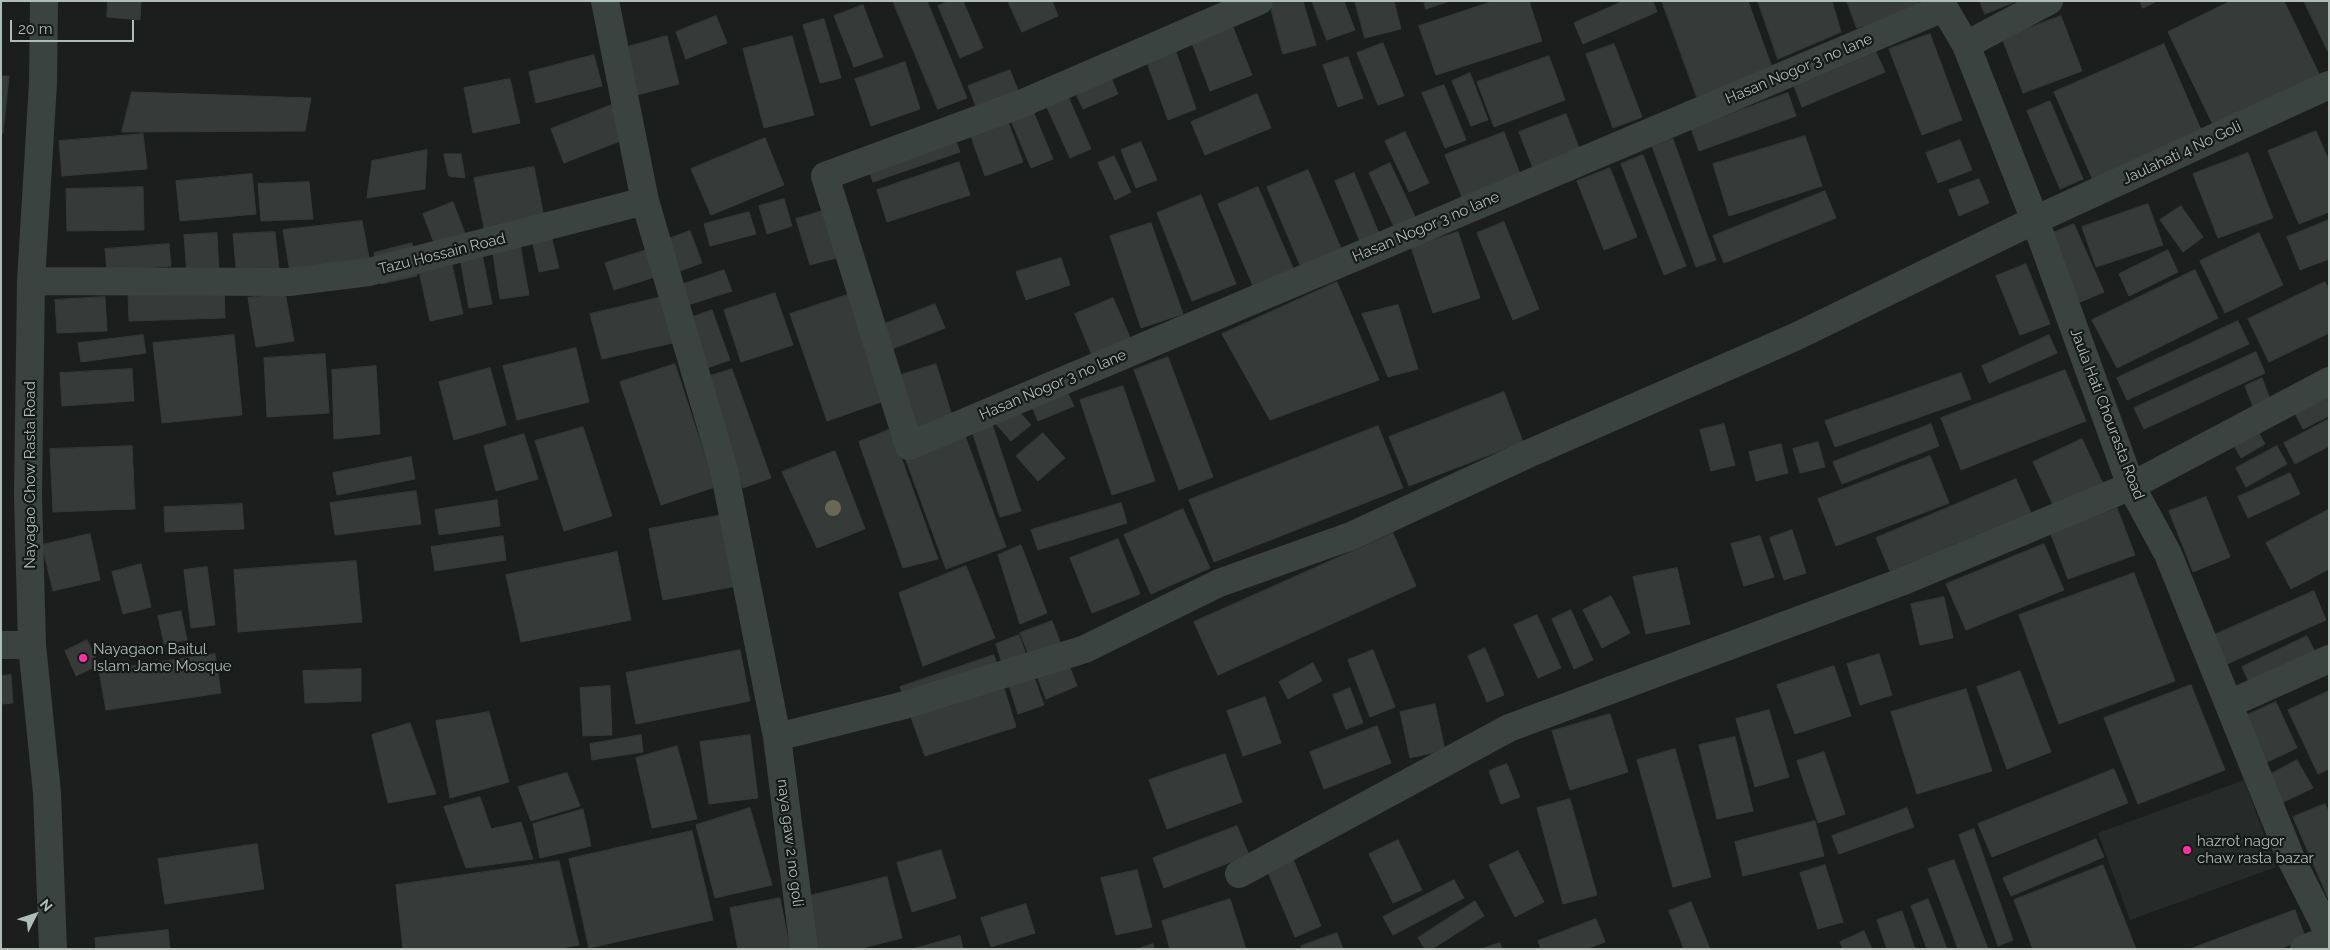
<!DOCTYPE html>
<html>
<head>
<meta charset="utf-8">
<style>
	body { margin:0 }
	#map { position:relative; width:2330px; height:950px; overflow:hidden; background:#1b1e1d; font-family:Raleway,sans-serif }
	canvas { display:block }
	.frame { position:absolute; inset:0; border:2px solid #acbeb5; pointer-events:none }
	.north { position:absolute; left:10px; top:890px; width:50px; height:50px; -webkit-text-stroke:4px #161918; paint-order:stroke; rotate:49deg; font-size:14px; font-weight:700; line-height:20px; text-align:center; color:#acbeb5 }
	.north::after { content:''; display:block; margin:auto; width:18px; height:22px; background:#acbeb5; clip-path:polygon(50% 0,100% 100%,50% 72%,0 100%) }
	.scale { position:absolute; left:10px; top:20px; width:124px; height:22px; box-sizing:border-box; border:2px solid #acbeb5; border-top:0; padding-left:6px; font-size:15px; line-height:18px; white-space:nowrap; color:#acbeb5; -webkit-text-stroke:4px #161918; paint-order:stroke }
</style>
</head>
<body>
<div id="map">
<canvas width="2330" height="950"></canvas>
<div class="frame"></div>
<div class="north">N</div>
<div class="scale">20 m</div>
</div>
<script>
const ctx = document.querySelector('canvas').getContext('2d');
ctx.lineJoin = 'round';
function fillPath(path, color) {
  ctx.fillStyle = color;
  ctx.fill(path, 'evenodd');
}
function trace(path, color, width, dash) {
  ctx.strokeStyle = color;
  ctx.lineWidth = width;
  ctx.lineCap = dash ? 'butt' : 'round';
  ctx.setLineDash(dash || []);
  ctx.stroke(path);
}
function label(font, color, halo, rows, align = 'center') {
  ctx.font = font + ' Raleway,sans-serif';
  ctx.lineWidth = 4.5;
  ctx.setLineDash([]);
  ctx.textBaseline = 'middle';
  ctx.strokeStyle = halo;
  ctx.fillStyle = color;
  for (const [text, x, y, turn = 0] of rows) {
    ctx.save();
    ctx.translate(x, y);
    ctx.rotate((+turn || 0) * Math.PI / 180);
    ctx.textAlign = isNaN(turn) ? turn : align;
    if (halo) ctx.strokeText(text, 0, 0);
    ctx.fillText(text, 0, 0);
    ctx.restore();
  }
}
fillPath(new Path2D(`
	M2244,780L2276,867L2130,920L2098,833Z`), '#262b2a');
const building = new Path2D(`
	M108,1H141L140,20L107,17Z
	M893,1H927L967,98L938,109Z
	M949,1H963L983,48L960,58L938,6Z
	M1008,1H1052L1058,16L1022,32Z
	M1269,1H1303L1316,45L1283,54Z
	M1312,1H1344L1355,30L1327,40Z
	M1355,1H1394L1401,29L1365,38Z
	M1424,1H1450L1426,9Z
	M1494,1H1529L1542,41L1436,75L1419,26Z
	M1624,1H1653L1657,12L1583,44L1574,23Z
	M1662,1H1748L1774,73L1698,100Z
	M1758,1H1832L1841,32L1778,59Z
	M1847,1H1918L1920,7L1857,28Z
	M1980,1H2017L1985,14Z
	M2140,1H2157L2143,8Z
	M2231,1H2284L2323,82L2217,133L2168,32Z
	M2304,1H2329V50L2328,51Z
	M863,5L883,57L854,67L834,16Z
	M716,16L727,43L686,59L676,32Z
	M2061,16L2082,71L2023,93L2002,38Z
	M824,19L841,78L820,83L803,25Z
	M1231,22L1252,75L1210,91L1190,38Z
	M1930,34L1962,120L1922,135L1889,49Z
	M667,36L679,84L633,96L620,49Z
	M792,36L814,115L764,128L743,49Z
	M1383,43L1404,96L1378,105L1357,53Z
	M1614,44L1642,117L1613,128L1586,54Z
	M2164,44L2205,139L2096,187L2054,92Z
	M1175,49L1196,109L1168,120L1146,60Z
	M1876,52L1885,72L1802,107L1794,86Z
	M594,55L602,86L536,103L529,72Z
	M1549,56L1565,100L1494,127L1477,82Z
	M1348,57L1363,98L1338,107L1323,65Z
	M905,62L920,109L871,126L855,79Z
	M1010,70L1021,98L979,114L968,86Z
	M1470,73L1488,120L1471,126L1452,81Z
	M1110,75L1118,94L1083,109L1074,90Z
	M1,76H9L3,133H1Z
	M510,79L520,123L473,133L464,88Z
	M1444,85L1466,140L1445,148L1422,93Z
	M132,92L311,98L305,131L122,132Z
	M1788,93L1796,116L1699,151L1691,128Z
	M1067,94L1091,149L1070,158L1045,103Z
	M1257,94L1271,128L1205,155L1191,122Z
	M2050,101L2083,179L2060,189L2027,111Z
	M614,104L628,138L564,163L551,129Z
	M1031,106L1053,159L1031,168L1009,116Z
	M1566,114L1581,153L1534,171L1519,132Z
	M1006,116L1023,162L985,176L969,131Z
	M2316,131L2329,161V212L2299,224L2268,151Z
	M1405,132L1429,183L1409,192L1385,141Z
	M1504,132L1522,179L1464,202L1445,155Z
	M143,134L147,169L62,176L59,141Z
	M954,136L960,152L873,182L867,166Z
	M1805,136L1822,186L1729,216L1713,164Z
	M765,138L784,185L711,215L691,169Z
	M1673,139L1716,260L1696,267L1652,146Z
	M1960,140L1972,170L1938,183L1926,153Z
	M1141,142L1157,180L1136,188L1121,150Z
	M427,150L425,189L367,198L372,161Z
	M2248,153L2273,218L2218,238L2193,174Z
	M444,154H461L465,178L449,176Z
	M1643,155L1686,266L1664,275L1621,164Z
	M1114,156L1131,192L1115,200L1098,163Z
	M959,162L970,195L887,222L877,190Z
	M1390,163L1417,221L1396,231L1369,173Z
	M534,167L544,217L484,228L474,178Z
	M1610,168L1637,237L1604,250L1577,181Z
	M1308,170L1343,253L1302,270L1267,187Z
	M1354,173L1380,236L1361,244L1335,181Z
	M252,174L256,214L180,221L176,181Z
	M1979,179L1989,203L1959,216L1949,190Z
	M309,182L313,219L261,221L258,184Z
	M143,187L144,230L67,231L66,189Z
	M1258,187L1296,275L1256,293L1218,204Z
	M1825,191L1836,218L1724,263L1713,236Z
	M1201,195L1236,284L1192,301L1157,213Z
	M784,199L792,226L767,234L759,206Z
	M453,202L468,241L438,253L423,214Z
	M2148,204L2163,245L2096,267L2082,227Z
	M2181,206L2203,237L2183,252L2160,220Z
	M829,209L843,256L810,265L796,219Z
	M749,212L756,234L710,246L704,224Z
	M2329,220V259L2300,270L2287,237Z
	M362,221L371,268L291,278L283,230Z
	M1504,222L1539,309L1513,320L1477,233Z
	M1151,223L1183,314L1141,328L1110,236Z
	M2074,224L2104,292L2078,303L2048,235Z
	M690,231L702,263L680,271L668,239Z
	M275,232L281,287L238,291L233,234Z
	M1458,232L1480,298L1433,313L1411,247Z
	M217,233L219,275L187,276L184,235Z
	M2259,233L2283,285L2225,313L2200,261Z
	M551,235L559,268L539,272L532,239Z
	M412,243L417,276L381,284L374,253Z
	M169,244L171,266L107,270L105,249Z
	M520,244L529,295L500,299L492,248Z
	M653,248L661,275L614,290L605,263Z
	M2168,250L2178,272L2129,296L2119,274Z
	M482,254L492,304L469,308L460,258Z
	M1061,258L1070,285L1026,300L1016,272Z
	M2026,264L2050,324L2020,335L1996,276Z
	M452,265L463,314L430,321L419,271Z
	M724,270L732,291L688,305L681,285Z
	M2195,270L2218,318L2117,368L2092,320Z
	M1337,282L1379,380L1270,420L1222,334Z
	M2325,282L2329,289V333L2269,362L2248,319Z
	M224,289L225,318L129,321L128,292Z
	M285,292L294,341L256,347L248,298Z
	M775,293L793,345L741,362L724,310Z
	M850,294L887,400L827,421L790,314Z
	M666,296L677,342L602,359L590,314Z
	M105,297L107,331L57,333L55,300Z
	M1113,298L1135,349L1096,365L1075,314Z
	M935,304L945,328L892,349L882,325Z
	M1398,305L1418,369L1388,377L1362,314Z
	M712,310L730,360L701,370L684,320Z
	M2238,321L2249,344L2127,400L2117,378Z
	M143,335L146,353L81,362L78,343Z
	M234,335L242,415L162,423L153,343Z
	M2049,335L2057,353L1989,383L1982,366Z
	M576,348L589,402L517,420L503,366Z
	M2256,352L2265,373L2144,429L2134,408Z
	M325,354L329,413L267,417L264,358Z
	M1168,357L1213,477L1179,490L1134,370Z
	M675,364L715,487L661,505L620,382Z
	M936,364L954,422L919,433L901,375Z
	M376,366L380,434L334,439L332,370Z
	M490,368L506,425L454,440L439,382Z
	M132,369L134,401L62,406L60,373Z
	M732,369L771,478L743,488L704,378Z
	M2065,370L2086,421L1961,470L1941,418Z
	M1961,373L1971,399L1835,447L1825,421Z
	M2262,378L2271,402L2254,409L2245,386Z
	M1123,386L1155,481L1112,495L1080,400Z
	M1065,387L1074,406L1038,421L1030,402Z
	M2329,390V416L2303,429L2292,408Z
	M1504,392L1523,442L1409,486L1389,437Z
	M1015,407L1031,425L1011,441L996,424Z
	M2329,419V446L2295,464L2284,443Z
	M960,422L1006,547L946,569L900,444Z
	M992,424L1021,511L1000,517L972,431Z
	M1724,424L1735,465L1711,471L1700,430Z
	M1931,424L1939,446L1842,484L1833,462Z
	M1378,426L1403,488L1214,562L1189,500Z
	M2255,426L2265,444L2241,458L2231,440Z
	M583,427L612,516L564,531L535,441Z
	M891,429L938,559L903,568L859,442Z
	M1043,433L1065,458L1038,481L1016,456Z
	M524,434L538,479L496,491L484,446Z
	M2082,439L2105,488L2056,511L2033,462Z
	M1818,442L1825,467L1800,473L1793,449Z
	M1781,444L1788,473L1756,481L1749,452Z
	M132,446L135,509L53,512L50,449Z
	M2277,446L2287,464L2246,487L2236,468Z
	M835,451L865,529L817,548L782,472Z
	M1930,456L1949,503L1836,546L1818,499Z
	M411,457L415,479L337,495L333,473Z
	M2290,473L2300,494L2248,518L2238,497Z
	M2016,479L2031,513L1890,571L1876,538Z
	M416,491L421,524L335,535L330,503Z
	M2206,497L2230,557L2193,572L2169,511Z
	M497,500L500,526L439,535L435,510Z
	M1121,503L1127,523L1038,550L1031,530Z
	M242,504L244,529L165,532L164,507Z
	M2117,508L2135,555L2068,579L2050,532Z
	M1183,509L1210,568L1151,594L1124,535Z
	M2328,510L2329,569L2291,589L2266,543Z
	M722,515L737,586L663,600L649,529Z
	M1792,530L1806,573L1784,580L1770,538Z
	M1393,533L1416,586L1218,675L1194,622Z
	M90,534L100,580L53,591L42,545Z
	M503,536L506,560L435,571L431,547Z
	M1760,536L1774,577L1744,586L1731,544Z
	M1118,539L1140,594L1092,613L1070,558Z
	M2044,544L2064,590L1966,630L1946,584Z
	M1021,545L1047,613L1020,624L998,555Z
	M617,552L631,620L521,642L506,575Z
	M356,561L362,622L238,632L234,570Z
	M141,564L151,607L123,614L112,572Z
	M966,566L995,638L923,666L899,593Z
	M207,567L215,625L191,628L184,570Z
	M1677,568L1690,624L1646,634L1633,577Z
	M2134,573L2175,681L2059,724L2019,615Z
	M2314,591L2326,620L2227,664L2214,635Z
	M1611,596L1630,633L1602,648L1583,610Z
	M1944,597L1953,638L1920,645L1911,604Z
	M1571,610L1593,660L1574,669L1552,619Z
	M181,611L187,640L164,644L158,616Z
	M1537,615L1561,668L1538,678L1514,625Z
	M1052,621L1077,686L1046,699L1020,633Z
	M1019,635L1044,705L1018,714L996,644Z
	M2307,636L2319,660L2253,691L2242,667Z
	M87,640L99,665L76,676L65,651Z
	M1485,648L1504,695L1487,702L1468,656Z
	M740,650L750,701L636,724L626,673Z
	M1373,650L1395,707L1370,717L1348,660Z
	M215,654L221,693L106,710L99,671Z
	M1879,654L1892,695L1860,705L1847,664Z
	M994,655L1016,727L925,756L900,687Z
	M1313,663L1322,681L1288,699L1279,682Z
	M1834,666L1851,716L1795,734L1777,685Z
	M361,669V701L305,703L303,671Z
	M2020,671L2051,752L2007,769L1977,687Z
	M11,675L13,703L1,704V676Z
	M2191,685L2225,770L2138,804L2104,718Z
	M610,686L612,735L583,736L580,688Z
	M1350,688L1363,723L1346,729L1333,695Z
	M1966,689L1992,771L1917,794L1891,712Z
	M2329,691V769L2318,774L2288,710Z
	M1265,697L1281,743L1243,756L1227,711Z
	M2276,702L2297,748L2265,763L2245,716Z
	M1435,704L1445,750L1410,758L1400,712Z
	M1769,710L1789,777L1755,787L1736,719Z
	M489,712L509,782L450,798L436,721Z
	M1610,714L1628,772L1570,790L1552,731Z
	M410,723L436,794L388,803L372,735Z
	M1377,726L1391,763L1324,789L1310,752Z
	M641,735L643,752L592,760L590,744Z
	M750,735L758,798L709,804L700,742Z
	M1735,737L1753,811L1717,819L1699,745Z
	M677,746L697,819L652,828L636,758Z
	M1675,749L1711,877L1673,887L1637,760Z
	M1824,752L1845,814L1818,823L1797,761Z
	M1225,754L1242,802L1167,829L1149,780Z
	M2297,760L2313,788L2279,804L2271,774Z
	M1507,764L1520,797L1501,804L1489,771Z
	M2114,769L2128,803L1992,857L1978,824Z
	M567,773L580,806L531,821L518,787Z
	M480,797L491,829L521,822L533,859L466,868L444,807Z
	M1570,799L1597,895L1563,904L1537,808Z
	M2325,804L2329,813V900L2293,817Z
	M750,808L772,885L715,898L696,825Z
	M1907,808L1914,827L1839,854L1832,836Z
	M583,809L591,846L540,858L533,824Z
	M1815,821L1824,856L1743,876L1735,842Z
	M1237,826L1249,855L1164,888L1153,858Z
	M1974,829L2013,940L1998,946L1959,835Z
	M692,831L713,920L589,948L569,859Z
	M2096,839L2104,857L2011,896L2003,878Z
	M1398,840L1422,890L1393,903L1369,854Z
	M257,844L264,889L165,904L158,859Z
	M941,850L956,898L912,912L897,863Z
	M1518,851L1544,902L1515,917L1489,865Z
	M1290,852L1321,926L1295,937L1264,863Z
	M1954,860L1988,949H1958L1928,869Z
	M559,861L579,945L556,949H403L396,885Z
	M1825,865L1843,922L1818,929L1800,873Z
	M2103,865L2136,949H2033L2014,900Z
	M1137,870L1152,927L1116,935L1101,878Z
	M887,877L902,938L858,949H818L805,897Z
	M1454,880L1464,898L1393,935L1383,917Z
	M780,898L790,949H738L730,908Z
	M1230,899L1246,949H1170L1162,921Z
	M1928,899L1947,949H1927L1911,906Z
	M1475,901L1484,916L1432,949H1425L1418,938Z
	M1691,902L1710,949H1684L1669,911Z
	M1026,904L1035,933L991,947L981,918Z
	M2295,910L2306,939L2279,949H2190Z
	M1902,911L1915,949H1887L1877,920Z
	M1596,919L1605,942L1586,949H1541L1538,941Z
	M168,930L170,949H96L95,938Z
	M1864,931L1872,949H1843L1840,942Z
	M1337,933L1343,949H1302L1301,946Z
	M960,936L963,949H913Z
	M1500,943L1502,949H1481Z
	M1153,944L1154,949H1138Z`);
fillPath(building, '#363a39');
trace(building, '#343a39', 1);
trace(new Path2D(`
	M44,1L43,83L31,281L28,495L32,645L47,793L53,949
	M1259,1L1023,103L825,176L909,446L1943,8
	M1940,1L1966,45L2035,220L2131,486L2168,554L2292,861L2329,934
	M1966,45L2049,1
	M645,201L724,470L777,737L804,949
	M31,281L289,282L369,272L645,201L605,1
	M1,645H32
	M2229,704L2329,659
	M777,737L905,705L1085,649L1219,583L1351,536L1530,453L1795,337L2035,220L2329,85
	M1239,874L1509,728L1901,582L2131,486L2329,381
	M2304,949L2329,939`), '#3b4340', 28);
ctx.fillStyle = '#6a6855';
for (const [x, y] of [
	[833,508]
]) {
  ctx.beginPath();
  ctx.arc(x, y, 8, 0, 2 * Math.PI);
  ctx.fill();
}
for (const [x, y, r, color] of [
	[83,658,5,"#ff31a5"],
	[2187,850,5,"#ff31a5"]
]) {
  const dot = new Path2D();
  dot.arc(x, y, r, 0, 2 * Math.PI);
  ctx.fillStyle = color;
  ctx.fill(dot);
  trace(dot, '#161918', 2);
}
label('15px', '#acbeb5', '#161918', [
	["Hasan Nogor 3 no lane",1799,69,-23],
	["Jaulahati 4 No Goli",2182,153,-25],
	["Hasan Nogor 3 no lane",1426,227,-23],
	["Tazu Hossain Road",442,254,-14],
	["Hasan Nogor 3 no lane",1053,385,-23],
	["Jaula Hati Chourasta Road",2107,414,69],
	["Nayagao Chow Rasta Road",30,475,-90],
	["naya gaw 2 no goli",790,843,83]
]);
label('15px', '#acbeb5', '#161918', [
	["Nayagaon Baitul",93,649],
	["Islam Jame Mosque",93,666],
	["hazrot nagor",2197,841],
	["chaw rasta bazar",2197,858]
], 'left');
</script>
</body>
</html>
